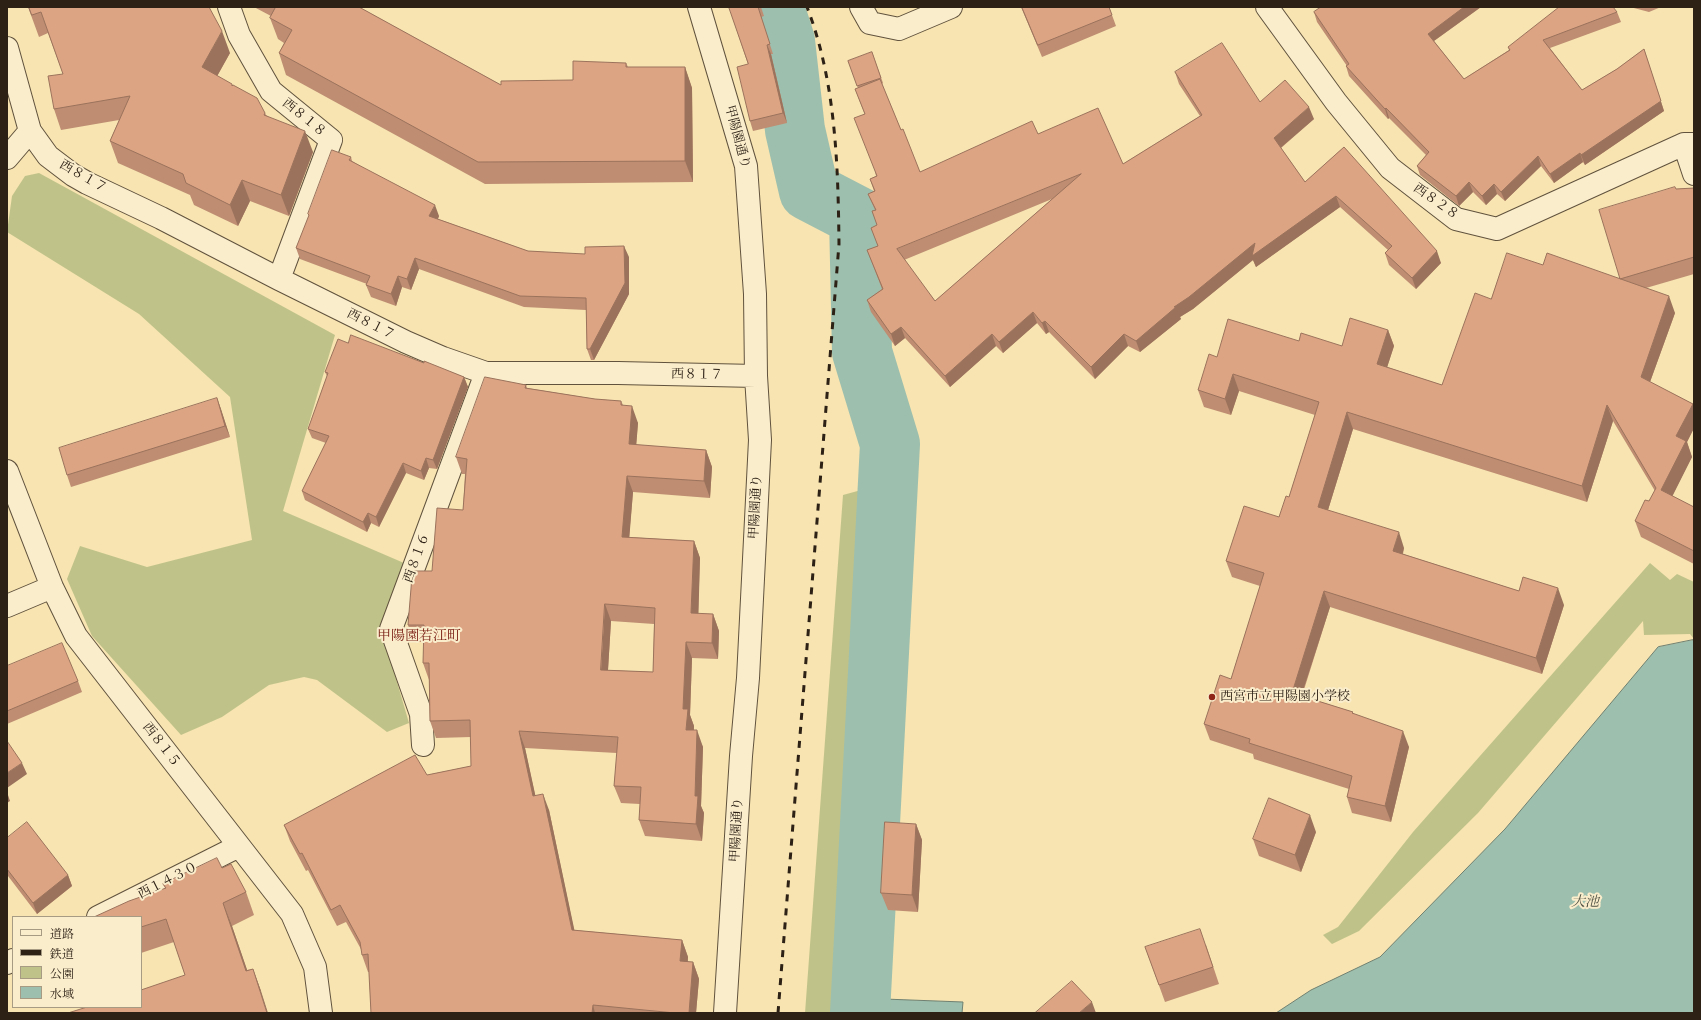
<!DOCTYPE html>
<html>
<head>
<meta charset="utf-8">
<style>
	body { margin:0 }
	#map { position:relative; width:1701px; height:1020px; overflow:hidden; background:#f7e4b1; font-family:"IM FELL French Canon","Noto Serif JP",serif }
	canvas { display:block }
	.frame { position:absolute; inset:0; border:8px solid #2d2116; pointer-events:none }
	.legend { position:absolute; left:12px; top:916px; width:130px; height:92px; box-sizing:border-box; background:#faedcc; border:1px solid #a89b83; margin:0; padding:5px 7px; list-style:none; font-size:12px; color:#2d2116 }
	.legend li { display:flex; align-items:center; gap:8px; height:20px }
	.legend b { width:20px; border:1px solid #a89b83 }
</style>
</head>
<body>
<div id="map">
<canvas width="1701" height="1020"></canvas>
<div class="frame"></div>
<ul class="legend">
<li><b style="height:5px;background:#faedcc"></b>道路</li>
<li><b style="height:5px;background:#2d2116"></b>鉄道</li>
<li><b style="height:11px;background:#c0c389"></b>公園</li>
<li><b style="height:11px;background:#9dbfad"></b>水域</li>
</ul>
</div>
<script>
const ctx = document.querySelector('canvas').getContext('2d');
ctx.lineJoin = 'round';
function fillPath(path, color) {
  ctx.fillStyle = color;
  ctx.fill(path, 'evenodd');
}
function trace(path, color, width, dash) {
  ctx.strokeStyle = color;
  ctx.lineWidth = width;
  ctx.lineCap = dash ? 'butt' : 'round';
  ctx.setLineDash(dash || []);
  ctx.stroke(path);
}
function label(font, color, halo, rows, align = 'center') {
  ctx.font = font + ' "IM FELL French Canon","Noto Serif JP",serif';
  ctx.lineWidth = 4;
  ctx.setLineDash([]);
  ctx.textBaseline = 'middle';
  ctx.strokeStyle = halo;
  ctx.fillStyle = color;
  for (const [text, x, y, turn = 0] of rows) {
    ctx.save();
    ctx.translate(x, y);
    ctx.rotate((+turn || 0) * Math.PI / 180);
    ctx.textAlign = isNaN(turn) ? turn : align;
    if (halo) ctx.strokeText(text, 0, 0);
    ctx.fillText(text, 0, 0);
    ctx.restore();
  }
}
fillPath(new Path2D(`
	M39,173L335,335L283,511L404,563L381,627L409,723L387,732L317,680L304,677L269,685L222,717L181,735L92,636L67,579L80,546L147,567L252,540L230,397L139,314L7,232L12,196L25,176Z
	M867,412L901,420L910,435L868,1013H805L843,495L872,487L877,451L855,423Z
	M1650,563L1670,580L1677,574L1694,582V639L1690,634L1644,635L1643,621L1478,813L1359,931L1332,944L1323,935L1338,927L1413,832Z`), '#c0c389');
const water = new Path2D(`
	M1693,640L1694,642V1013H1276L1311,990L1380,957L1505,829L1658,647Z
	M884,999L963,1002L962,1013H883Z`);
fillPath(water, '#9dbfad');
trace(water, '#708071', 1);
trace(new Path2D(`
	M774,7L785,41L795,130L809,191L859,217L862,352L890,444L860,1013`), '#9dbfad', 60);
const minor = new Path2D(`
	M229,7L239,35L271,91L331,140L279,279
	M699,7L746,166L755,294L756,376L760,440L748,678L741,756L725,1013
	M861,7L870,23L899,29L951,7
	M1267,7L1336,102L1390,168L1456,219L1497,229L1684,144H1694
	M7,48L30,131L7,158
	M30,131L48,156L73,175L87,183L161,218L279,279L406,342L443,358L486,373H618L756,376
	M1684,144L1694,174
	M7,471L52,587L76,636L292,914L315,967L321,1013
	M7,606L52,587
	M423,745L421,714L391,629L486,373
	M98,917L239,846
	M7,963L13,960`);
trace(minor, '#60523d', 24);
trace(minor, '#faedcc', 22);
trace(new Path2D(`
	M778,1013L839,244C838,165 836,82 807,7`), '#2d2116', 3, [7, 7]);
fillPath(new Path2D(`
	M28,7L230,53L217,76L232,86L265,113L266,115L313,152L289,216L250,201L238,226L194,205L190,195L118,163L110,141L119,120L61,130L54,109L63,74L48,33L39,37Z
	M254,7H359L501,85L573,80L626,63L628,67H685L692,88L693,182L485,184L286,75L279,53L284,43L278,39L270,18L271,16Z
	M729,7H761L764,16L761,17L773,54H771L787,123L753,131L750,121L748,64Z
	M1021,7H1109L1116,26L1042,57Z
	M1321,7H1481L1434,41L1464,79L1509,50L1508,47L1617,12L1621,22L1550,48L1582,90L1617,69L1644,49L1664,111L1585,165L1583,162L1554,183L1541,166L1505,201L1497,194L1486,205L1473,192L1459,206L1420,175L1417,166L1426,155L1389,118L1388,119L1349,76L1346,66H1347L1317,22L1314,12Z
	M1630,7H1661L1649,12Z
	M872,52L883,83L882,84L901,130L920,172L1038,134L1123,164L1200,116L1179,84L1175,72L1260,102L1314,119L1281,148L1305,182L1344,147L1441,263L1416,289L1389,265L1385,253L1388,250L1340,207L1256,267L1253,260L1193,309L1180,317L1181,319L1140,352L1128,346L1095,379L1049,332L1046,334L1037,323L1003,353L996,346L950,387L905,338L895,346L871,312L867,300L882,289L867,250L878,246L871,228L877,225L875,210L868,194L874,191L870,179L876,176L865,115L855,89L858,88L848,61ZM1052,199L935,301L904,260Z
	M351,157L352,161L439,216L438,219L528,251L629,257V294L594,360H591L587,349L586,310L524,307L419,269L411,290L402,287L396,306L371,297L366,285L367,284L300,259L296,248L309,216L308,214Z
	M1694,188V274L1646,288L1675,313L1650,382L1693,404L1694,407V428L1687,442L1692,457L1672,496L1694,507V564L1641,537L1635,521L1649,501L1655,491L1613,421L1587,502L1353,429L1328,510L1404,548L1403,554L1519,591L1564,605L1542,674L1330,607L1302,696L1353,712V714L1409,747L1391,822L1352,813L1347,797L1349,789L1254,759L1253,754L1210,740L1204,724L1231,679L1260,586L1232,577L1226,561L1279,517L1289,497L1315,415L1239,391L1231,415L1204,407L1198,390L1217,357L1299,341L1342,346L1388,330L1394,346L1387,367L1442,385L1491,299L1543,265L1620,279L1676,189Z
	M348,343L424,363L464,377L468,387L437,469L429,468L424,480L406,473L379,527L371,523L367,532L305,500L302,491L326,443L312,438L308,429L327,376L325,372Z
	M526,385L527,388L595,399L621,401L623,405L638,423L636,445L706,450L712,467L710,498L633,492L629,537L694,541L700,558L698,614H713L719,631L718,659L692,658L690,715L694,726V730L703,747L701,806L704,813L702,841L645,836L639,820L640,804L621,803L614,786L617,753L525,748L535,795L549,810L574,930L682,940L688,957V962H693L699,979L696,1013H371L369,972H368L362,955V951L346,922L337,926L308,870L306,871L290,841L284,825L427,775L471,766V737L436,738L430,721L429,680L423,663L424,642H414L408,625L432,571L463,510L465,474H462L456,457ZM611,621L654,624L653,672L608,670Z
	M217,398L230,437L71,487L67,475Z
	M7,666L78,681L82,692L7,724Z
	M916,824L922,840L918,912L888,910L881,893Z
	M1316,832L1301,872L1259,856L1253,839Z
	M7,838L68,875L72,886L37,914L8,876L7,874Z
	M222,868L246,892L254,915L232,926L247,970L253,969L261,991L185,975L174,942L141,953V917L165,888L163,884Z
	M1206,945L1219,984L1165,1002L1145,947Z`), '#be8d72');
fillPath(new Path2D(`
	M1464,7H1481L1431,43L1428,34Z
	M222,31L230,53L210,89L202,67Z
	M767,45L771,54L787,123L783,113Z
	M1644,49L1664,111L1585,165L1581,155Z
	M685,67L692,88L693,182L685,161Z
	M1309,107L1314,119L1278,150L1274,138Z
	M1386,108L1389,118L1388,119L1385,109Z
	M305,131L313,152L289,216L281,195Z
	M1580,153L1583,162L1554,183L1550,174Z
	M1538,156L1541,166L1505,201L1501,192Z
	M242,180L250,201L238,226L230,205Z
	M1469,182L1473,192L1459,206L1456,196Z
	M1494,184L1497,194L1486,205L1482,196Z
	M1336,196L1340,207L1256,267L1253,260L1193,309L1180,317L1181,319L1140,352L1136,341L1174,307L1255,243Z
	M435,205L439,216L434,227L429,216Z
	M624,246L629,257V294L594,360L590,349Z
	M1437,251L1441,263L1416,289L1412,278Z
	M415,258L419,269L411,290L407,279Z
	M398,276L402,287L396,306L391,294Z
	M1669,296L1675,313L1646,393L1641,377Z
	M1033,312L1037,323L1003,353L999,342Z
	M1045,321L1049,332L1046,334L1042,323Z
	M901,327L905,338L895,346L891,334Z
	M1388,330L1394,346L1383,380L1377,364Z
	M992,334L996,346L950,387L945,376Z
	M1124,334L1128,346L1095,379L1091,367Z
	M1233,374L1239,391L1231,415L1225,399Z
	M464,377L468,387L437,469L433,460Z
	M217,398L221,409L230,437L225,426Z
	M1693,404L1694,407V428L1687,442L1692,457L1667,507L1661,490L1676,436Z
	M1607,405L1613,421L1587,502L1582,486Z
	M632,406L638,423L635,461L629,444Z
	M1347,412L1353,429L1324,523L1318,507Z
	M706,450L712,467L710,498L704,481Z
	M426,458L429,468L424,480L421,471Z
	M403,463L406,473L379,527L376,517Z
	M627,476L633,492L628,554L622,537Z
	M368,513L371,523L367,532L363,522Z
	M1399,532L1404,548L1399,567L1393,551Z
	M694,541L700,558L698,630L691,613Z
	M1558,588L1564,605L1542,674L1536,658Z
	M1324,591L1330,607L1297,709L1292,693Z
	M605,604L611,621L607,686L601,670Z
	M713,614L719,631L718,659L712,643Z
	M686,642L692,658L690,715L694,726L693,746L686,730L683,709Z
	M697,730L703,747L701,806L704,813L702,841L696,824L695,796Z
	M519,731L525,748L539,812L533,796Z
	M1403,731L1409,747L1391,822L1385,806Z
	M22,763L27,774L7,788V773Z
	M7,792L10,801L7,803Z
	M543,794L549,810L578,947L572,930Z
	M1310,815L1316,832L1301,872L1295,855Z
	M916,824L922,840L918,912L912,895Z
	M68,875L72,886L37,914L33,903Z
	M223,903L232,926L255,993L246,971Z
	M682,940L688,957L686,978L680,961Z
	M693,962L699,979L696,1013H689Z
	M253,969L261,991L268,1013H267Z
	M1092,1002L1096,1013H1079Z
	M593,1005L595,1013H592Z`), '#9b735c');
const building = new Path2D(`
	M29,7H209L222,31L202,67L232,84V86L233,85L257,98L265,113L264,115L305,131L281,195L242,180L230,205L186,183L183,174L110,141L130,96L54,109L48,76L63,74L41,12L32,15Z
	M276,7H359L501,85V81L573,80V61L626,63V67H685V161L478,162L279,53L292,30L270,18Z
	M729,7H759H758L770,44L767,45L783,113L750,121L737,67L748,64Z
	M1022,7H1109L1112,15L1038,45Z
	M1321,7H1464L1428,34L1464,79L1510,50L1508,47L1559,7H1613L1617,12L1543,40L1582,90L1617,69L1644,49L1661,101L1581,155L1580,153L1550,174L1538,156L1501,192L1494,184L1482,196L1469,182L1456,196L1417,166L1429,152L1386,108L1385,109L1346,66L1349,64L1314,12Z
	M1222,43L1260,102L1285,80L1309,107L1274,138L1305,182L1344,147L1437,251L1412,278L1385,253L1392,246L1336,196L1252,256L1255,243L1189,297L1174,307H1176L1136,341L1124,334L1091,367L1045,321L1042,323L1033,312L999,342L992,334L945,376L901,327L891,334L867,300L883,289L867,250L878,246L871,228L877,225L872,211L876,210L868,194L875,191L870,179L877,176L854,118L865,114L855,89L880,79L901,130L903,129L920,172L1032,121L1038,134L1098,108L1123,164L1202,115L1175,72ZM1081,174L935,301L897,249Z
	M872,52L881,78L857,86L848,61Z
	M332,150L351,157L349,160L435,205L429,216L528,251L585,254V247L624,246L625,283L590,349H587L586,298L520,296L415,258L407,279L398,276L391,294L366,285L370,276L296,248L309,215L308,214Z
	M1675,187L1676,189L1694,188V257L1620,279L1599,210Z
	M1507,253L1543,265L1547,253L1669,296L1641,377L1693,404L1676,436L1686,441L1661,490L1694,507V551L1635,521L1645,500L1649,501L1656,488L1607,405L1582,486L1347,412L1318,507L1399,532L1393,551L1519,591L1523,577L1558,588L1536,658L1324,591L1292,693L1353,712L1352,713L1403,731L1385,806L1347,797L1352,776L1249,743L1250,739L1204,724L1220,675L1231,679L1264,573L1226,561L1244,506L1279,517L1286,496L1289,497L1319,402L1233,374L1225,399L1198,390L1209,354L1217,357L1228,319L1299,341L1301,333L1342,346L1350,318L1388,330L1377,364L1442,385L1475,293L1491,299Z
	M351,335L424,363V361L464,377L433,460L426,458L421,471L403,463L376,517L368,513L363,522L302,491L329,436L308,429L328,373L325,372L338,339L348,343Z
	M485,377L526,385L525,388L595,399L621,401V405L632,406L629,444L706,450L704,481L627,476L622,537L694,541L691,613L713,614L712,643L686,642L683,709H688L686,730H697L695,796H698L696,824L639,820L641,787L614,786L618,737L519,731L533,796L543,794L572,930L682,940L680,961L693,962L689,1013H675L593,1005L592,1013H371L368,954L362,955L360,942L340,905L331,910L302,853L300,854L284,825L415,755L427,775L471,766L470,720L430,721L429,663H423L424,625H408L412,576L414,571H432L437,508L463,510L467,459L456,457ZM605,604L655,608L653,672L601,670Z
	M217,398L225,426L67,475L59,448Z
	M62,643L78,681L7,711V666Z
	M7,741L22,763L7,773Z
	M1269,798L1310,815L1295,855L1253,839Z
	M27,822L68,875L33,903L7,869V863L8,862L7,861V838Z
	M885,822L916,824L912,895L881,893Z
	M217,858L222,868L231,864L246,892L223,903L246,971L253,969L267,1013H68L87,1007H141V990L185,975L166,919L141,927V917H94L129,901L166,888L163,884Z
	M1200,929L1213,967L1159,985L1145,947Z
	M1072,981L1092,1002L1079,1013H1035Z`);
fillPath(building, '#dda484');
trace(building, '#9b735c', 1);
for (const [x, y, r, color] of [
	[1212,697,4,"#8f2418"]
]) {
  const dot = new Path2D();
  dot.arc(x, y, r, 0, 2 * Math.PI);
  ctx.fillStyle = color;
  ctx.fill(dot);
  trace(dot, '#faedcc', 1.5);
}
label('13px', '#2d2116', '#faedcc', [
	["西８１８",304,118,39],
	["甲陽園通り",737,137,75],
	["西８１７",83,177,30],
	["西８２８",1436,202,35],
	["西８１７",371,325,27],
	["西８１７",697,375,1],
	["甲陽園通り",756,507,-87],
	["西８１６",417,558,-70],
	["西８１５",161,745,52],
	["甲陽園通り",737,830,-87],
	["西１４３０",168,881,-27]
]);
label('13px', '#2d2116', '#faedcc', [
	["西宮市立甲陽園小学校",1220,697]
], 'left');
label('14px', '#7a1f14', '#faedcc', [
	["甲陽園若江町",419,637]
]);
label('italic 14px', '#4f5043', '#faedcc', [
	["大池",1585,903]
]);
</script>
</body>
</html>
